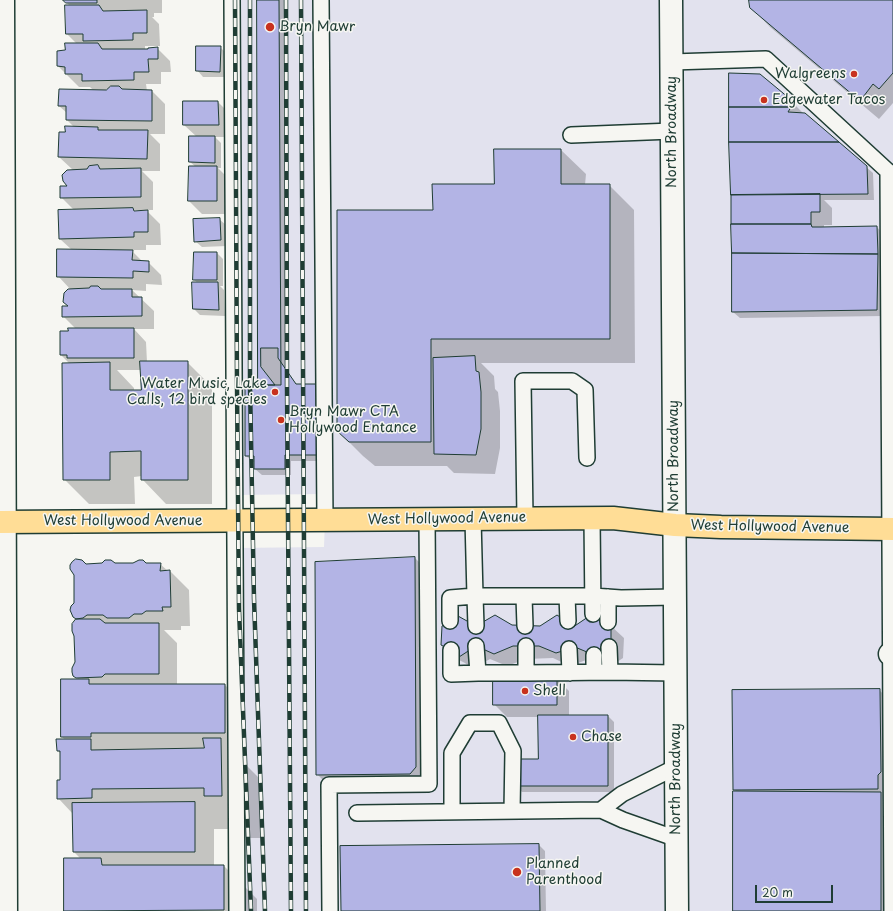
<!DOCTYPE html>
<html>
<head>
<meta charset="utf-8">
<style>
	body { margin:0 }
	#map { position:relative; width:893px; height:911px; overflow:hidden; background:#f6f6f2; font-family:"Playpen Sans",sans-serif }
	canvas { display:block }
	.scale { position:absolute; left:755px; top:885px; width:78px; height:18px; box-sizing:border-box; border:2px solid #1f3d34; border-top:0; padding-left:5px; font-size:12px; line-height:14px; white-space:nowrap; color:#1f3d34; -webkit-text-stroke:3px #f6f6f2; paint-order:stroke }
</style>
</head>
<body>
<div id="map">
<canvas width="893" height="911"></canvas>
<div class="scale">20 m</div>
</div>
<script>
const ctx = document.querySelector('canvas').getContext('2d');
ctx.lineJoin = 'round';
function fillPath(path, color) {
  ctx.fillStyle = color;
  ctx.fill(path, 'evenodd');
}
function trace(path, color, width, dash) {
  ctx.strokeStyle = color;
  ctx.lineWidth = width;
  ctx.lineCap = dash ? 'butt' : 'round';
  ctx.setLineDash(dash || []);
  ctx.stroke(path);
}
function label(font, color, halo, rows, align = 'center') {
  ctx.font = font + ' "Playpen Sans",sans-serif';
  ctx.lineWidth = 3;
  ctx.setLineDash([]);
  ctx.textBaseline = 'middle';
  ctx.strokeStyle = halo;
  ctx.fillStyle = color;
  for (const [text, x, y, turn = 0] of rows) {
    ctx.save();
    ctx.translate(x, y);
    ctx.rotate((+turn || 0) * Math.PI / 180);
    ctx.textAlign = isNaN(turn) ? turn : align;
    if (halo) ctx.strokeText(text, 0, 0);
    ctx.fillText(text, 0, 0);
    ctx.restore();
  }
}
fillPath(new Path2D(`
	M232,0H893V181L888,911H237L235,548L324,547L325,520L324,494L235,495Z`), '#e2e2ee');
fillPath(new Path2D(`
	M64,0H162V13H154V17H152L159,24L160,46H145V50L157,48L170,61L171,72H161V84H146L147,91H152L165,104V134H150L160,144V171H142L153,182V210H146L160,224L161,245H146V250H131L143,262H148L161,275L162,285L146,284V291L132,290L154,311V329H134L146,342L147,362H187L212,387V504H166L142,479V476L134,477L135,504H89L64,479L70,364L61,355L69,332L76,329L63,316L70,307L71,290L58,276L72,250L60,239L75,211L61,197L70,187L73,170L59,157L66,133L74,127L67,120V113L59,106L94,91L90,87H79L58,66L67,51L77,44L67,34L70,6ZM133,210H146V211L136,212ZM117,370H141L142,391H134V388Z
	M258,0H285L287,371L297,385L323,461H291V475H262L255,469V462H253L246,456L259,386Z
	M750,0H893V103L879,119L770,27L751,7Z
	M220,47L227,54L226,77H203L197,70Z
	M218,102L231,115V137H215L221,143V168H218L230,180V214H202L189,201L196,167L190,162L197,137L184,125Z
	M794,104L804,114L873,173L874,200H824L832,208V225H824V228L877,227L883,234V316L740,318L733,312L730,107Z
	M561,150L586,174L585,185H609L634,210L635,363H481L494,376L495,389L498,392L500,411V448L495,474L454,473L447,466H375L363,456L338,431L434,211L495,185Z
	M219,219L226,225L227,246L202,247L195,241Z
	M217,253L223,259V286H220L224,290L225,316L200,315L194,309L193,283H198L194,280Z
	M415,558L428,571L429,780L330,787L317,774Z
	M160,564L168,571H170L189,590L190,626H181V630H164L177,643V685H225L244,704V752H233L262,781L263,838H247L238,829H214V866H224L257,899V911H65V859H81L74,852L73,814L58,798L61,781V754L58,751L65,740L62,737L79,680L74,675L76,662L77,620L73,616L75,604L86,565Z
	M610,625L624,638L623,658L608,668L589,659L570,666L553,658L526,659L507,666L490,659L472,669L465,663L455,658L442,645L476,627H574Z
	M556,678L569,691V716H608L614,722V792H522L516,786L539,760V717H507L494,704Z
	M879,690L893,703L887,911H735L737,792L734,789Z
	M539,845L545,851L546,911H342Z`), '#0003');
const building = new Path2D(`
	M63,0H97V3H66Z
	M257,0H279L281,385H258Z
	M749,0H893V73L879,89L873,84L860,101L750,8Z
	M65,5H99L103,11L147,10V33H133V40L83,41V34H66Z
	M65,43H98L102,49H148V48L158,47V59H148L149,72H134V80L82,81V74H65V67L57,66V51L65,50Z
	M196,46H221L220,72L196,71Z
	M729,73L760,74L795,103L791,107H729Z
	M111,86H119L122,89L152,90V121L66,120V106H58L59,89L106,90Z
	M183,101H218L219,125H183Z
	M729,107H791L788,112L805,113L839,142H729Z
	M65,126L98,127V130H148L147,159L58,157L59,132H65Z
	M189,136H215V163L189,162Z
	M729,142H839L867,166L868,194L731,195Z
	M494,149H561V184H610V339H431V442H349L337,431V210H433L432,184H494Z
	M98,165L100,169L141,168V197L60,198V186H67L63,181L62,175L67,170L87,169L89,166Z
	M189,166H217V201H188Z
	M820,194V212H811V224H731V195Z
	M133,208L134,211L148,210V232H134V237L59,239L58,210Z
	M220,218L221,240L194,242L193,219Z
	M731,224H811L812,227H821L877,226L878,254L732,253Z
	M57,249L133,250L132,260L149,261V272L133,271V278L57,277Z
	M194,252H217V280H193Z
	M732,253L878,254L877,310L732,312Z
	M192,282H218L219,310L193,309Z
	M91,286H98L101,289H132V297H142V316L62,317V306H68L63,302L64,293L68,289L89,288Z
	M68,328H134V358H67V355H60V331H68Z
	M261,348H278V358L296,384H317V455H285V469H254V456H245V385H275L261,367Z
	M475,356L476,371L479,372L481,392V429L476,455L434,454L433,358Z
	M140,361H188V480H141V451L110,452V480H63L62,363L110,362V390H141Z
	M415,557L416,767L410,774L316,775L315,562Z
	M76,559L82,560L86,564L102,563L105,560H111L115,563H133L139,560H143L146,563H161L160,571L170,570L171,607H162L163,611H146L142,614H134L129,618H107L103,615H87L83,618L76,619L73,617L70,610L71,606L74,603V575L70,569V565L72,562Z
	M593,614L611,624V645L594,655L575,647L556,653L539,646H513L494,654L476,646L459,657L451,650L441,645L442,626L458,616L476,626L495,615L512,625L540,626L557,615L574,626Z
	M76,619H100L105,623H159V674H105L102,677L76,678L73,676L72,672V668L75,662L74,636L72,631V624Z
	M493,677H557V705H493Z
	M61,679H89V684H225V733H91V737H61Z
	M880,689L881,772L878,775V789L733,790L732,690Z
	M538,715H608V786H515V759H538Z
	M203,738H221L222,796H204V788L92,789V798L57,799V780H60V751H57L56,739H91V750L204,748Z
	M733,791L881,792V911H733Z
	M195,802V852H73L72,803Z
	M539,844L540,911H341L340,846Z
	M64,858H101L102,865H224V910L64,911Z`);
fillPath(building, '#b3b4e5');
trace(building, '#1f3d34', 1);
const lane = new Path2D(`
	M232,0L237,911
	M321,0L325,520
	M672,62L766,59L893,176
	M571,135L672,131
	M888,171L892,911
	M525,518L523,381H572L585,390L587,458
	M592,518L593,614
	M473,519L475,596H593L621,598L675,597
	M567,596L568,621
	M524,597L525,626
	M450,621V598L475,596L476,626
	M608,622V597
	M476,646L478,673
	M526,646V673
	M609,647L610,672
	M569,649L570,673
	M451,650V674L478,673H526L610,672L676,673
	M594,655V672
	M601,810L622,794L676,767
	M452,812V753L470,723H499L513,751L512,811
	M357,813L601,810L623,820L677,839
	M330,911L329,785L429,784L427,519`);
const street = new Path2D(`
	M3,0L6,911
	M890,654H893`);
const secondary = new Path2D(`
	M671,0L677,911`);
const primary = new Path2D(`
	M0,522L613,518L675,525L721,527L893,529`);
trace(lane, '#1f3d34', 18);
trace(street, '#1f3d34', 25);
trace(secondary, '#1f3d34', 25);
trace(primary, '#1f3d34', 25);
trace(lane, '#f6f6f2', 15);
trace(street, '#f6f6f2', 22);
trace(secondary, '#f6f6f2', 22);
trace(primary, '#ffdd96', 22);
const rail = new Path2D(`
	M235,0L237,385L239,609L251,911
	M250,0V385L254,599L265,911
	M286,0L287,385L291,911
	M301,0L306,911`);
trace(rail, '#1f3d34', 4.5);
trace(rail, '#f6f6f2', 3, [9]);
for (const [x, y, r, color] of [
	[270,27,5,"#c8321e"],
	[854,74,4,"#c8321e"],
	[764,100,4,"#c8321e"],
	[275,392,4,"#c8321e"],
	[281,420,4,"#c8321e"],
	[525,691,4,"#c8321e"],
	[573,737,4,"#c8321e"],
	[517,872,5,"#c8321e"]
]) {
  const dot = new Path2D();
  dot.arc(x, y, r, 0, 2 * Math.PI);
  ctx.fillStyle = color;
  ctx.fill(dot);
  trace(dot, '#f6f6f2', 1.5);
}
label('14px', '#1f3d34', '#f6f6f2', [
	["Bryn Mawr",279,27],
	["Walgreens",846,74,"right"],
	["Edgewater Tacos",772,100],
	["Water Music, Lake",267,384,"right"],
	["Calls, 12 bird species",267,400,"right"],
	["Bryn Mawr CTA",289,412],
	["Hollywood Entance",289,428],
	["Shell",533,691],
	["Chase",581,737],
	["Planned",526,864],
	["Parenthood",526,880]
], 'left');
label('14px', '#1f3d34', '#f6f6f2', [
	["North Broadway",672,132,-90],
	["North Broadway",674,456,-90],
	["West Hollywood Avenue",447,519,-1],
	["West Hollywood Avenue",123,521],
	["West Hollywood Avenue",770,527,1],
	["North Broadway",676,779,-90]
]);
</script>
</body>
</html>
